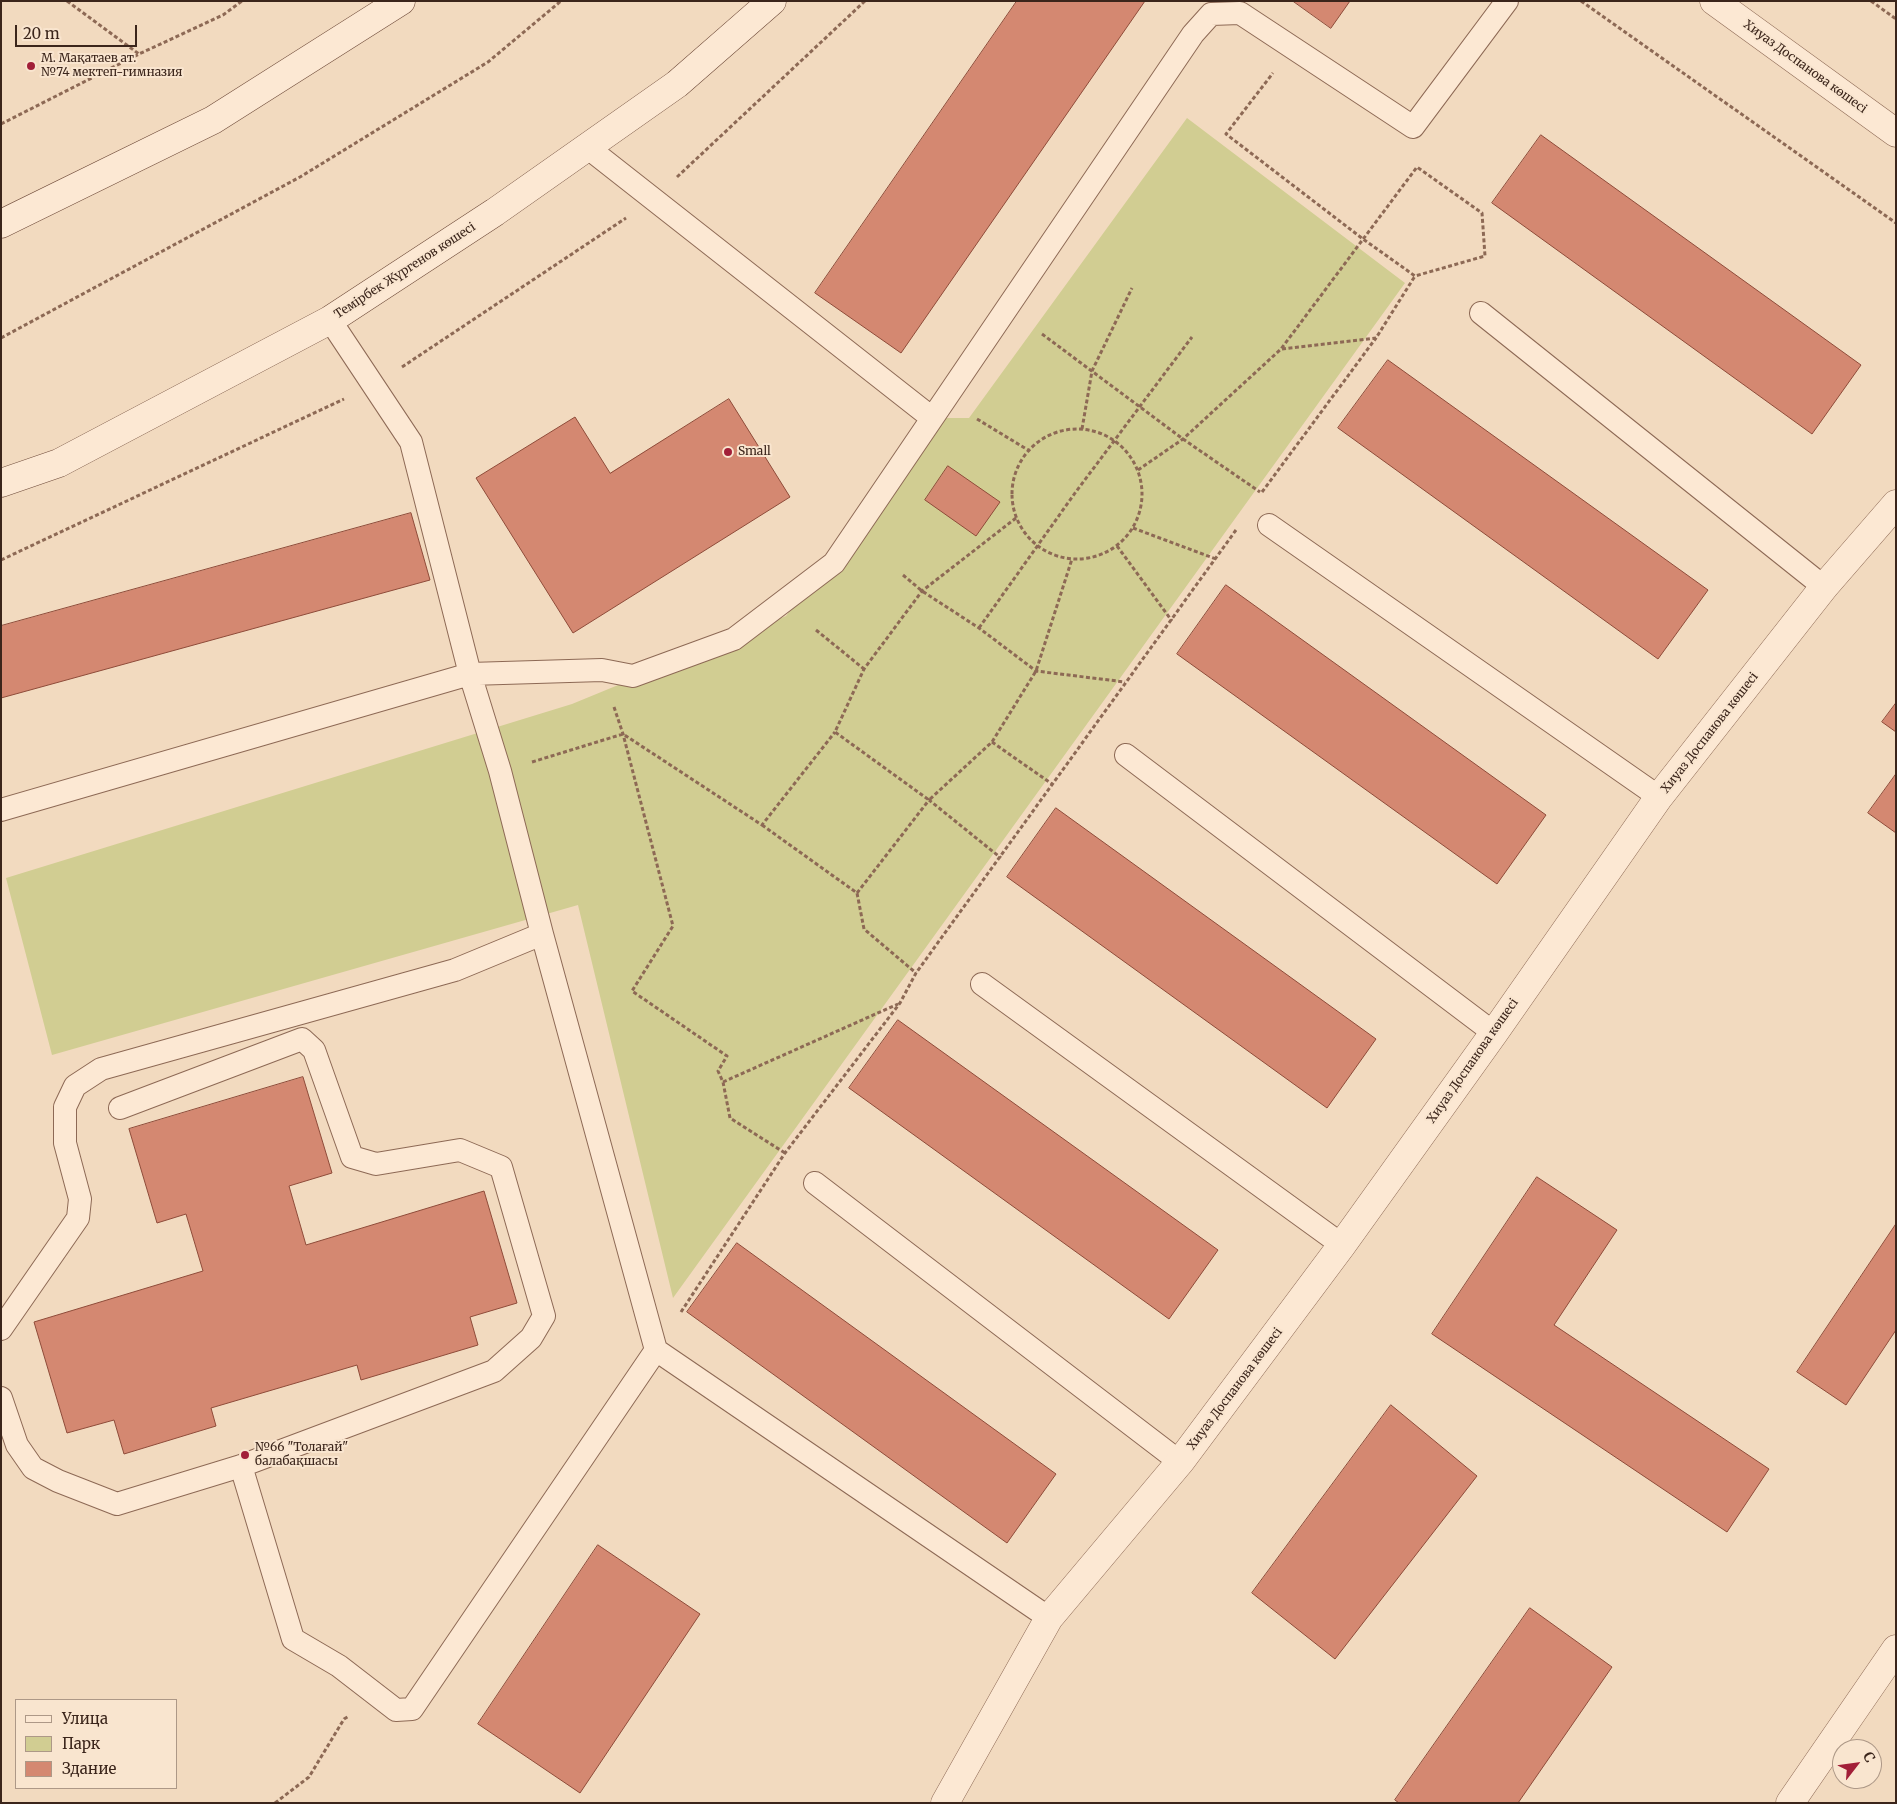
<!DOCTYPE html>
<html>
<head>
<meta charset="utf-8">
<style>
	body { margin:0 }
	#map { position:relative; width:1897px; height:1804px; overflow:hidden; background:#f2dabf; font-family:Merriweather,serif }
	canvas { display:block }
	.frame { position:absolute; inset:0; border:2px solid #3b251b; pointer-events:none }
	.legend { position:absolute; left:15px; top:1699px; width:162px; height:90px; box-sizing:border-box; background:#f9e5cf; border:1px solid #ad9887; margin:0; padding:6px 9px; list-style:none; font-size:15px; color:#3b251b }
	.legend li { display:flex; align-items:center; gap:10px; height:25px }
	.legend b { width:25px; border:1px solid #ad9887 }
	.north { position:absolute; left:1832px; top:1739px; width:50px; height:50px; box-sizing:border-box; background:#f9e5cf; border:1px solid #ad9887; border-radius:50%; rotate:60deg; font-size:14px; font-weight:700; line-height:20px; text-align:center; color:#3b251b }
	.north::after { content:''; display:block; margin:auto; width:18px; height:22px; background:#a21f38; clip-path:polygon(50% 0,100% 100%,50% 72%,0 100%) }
	.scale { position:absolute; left:15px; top:25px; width:122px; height:22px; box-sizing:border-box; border:2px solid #3b251b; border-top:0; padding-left:6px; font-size:15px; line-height:18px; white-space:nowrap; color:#3b251b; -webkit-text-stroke:4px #f9e5cf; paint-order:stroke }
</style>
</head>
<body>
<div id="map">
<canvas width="1897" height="1804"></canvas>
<div class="frame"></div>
<ul class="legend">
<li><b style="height:6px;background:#fce8d3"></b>Улица</li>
<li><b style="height:14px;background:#d1cd92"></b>Парк</li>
<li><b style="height:14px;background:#d48871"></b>Здание</li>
</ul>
<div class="north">С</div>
<div class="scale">20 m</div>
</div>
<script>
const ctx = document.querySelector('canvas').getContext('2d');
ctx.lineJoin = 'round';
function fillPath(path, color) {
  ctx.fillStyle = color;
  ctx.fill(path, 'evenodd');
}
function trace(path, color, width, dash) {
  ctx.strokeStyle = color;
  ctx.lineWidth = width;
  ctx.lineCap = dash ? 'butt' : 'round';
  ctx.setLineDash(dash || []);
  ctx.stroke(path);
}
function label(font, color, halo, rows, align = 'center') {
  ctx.font = font + ' Merriweather,serif';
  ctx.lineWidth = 4;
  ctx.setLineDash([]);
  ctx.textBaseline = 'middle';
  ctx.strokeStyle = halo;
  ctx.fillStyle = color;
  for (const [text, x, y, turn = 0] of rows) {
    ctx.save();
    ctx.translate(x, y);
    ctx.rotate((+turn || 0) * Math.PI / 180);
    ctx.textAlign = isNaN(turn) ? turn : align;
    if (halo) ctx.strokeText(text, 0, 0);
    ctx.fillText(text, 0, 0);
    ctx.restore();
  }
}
fillPath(new Path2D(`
	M1187,118L1405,283L673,1298L578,905L52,1055L6,878L572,704L786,616L932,418H969Z`), '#d1cd92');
const building = new Path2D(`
	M1017,1H1145L901,353L815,293Z
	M1293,1H1350L1331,28Z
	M1541,135L1861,365L1812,434L1492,203Z
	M1388,360L1708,590L1658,659L1338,428Z
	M729,399L790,497L573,633L476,478L575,417L610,473Z
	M948,466L1000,502L976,536L925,500Z
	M411,513L430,580L1,698V626Z
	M1226,585L1546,815L1497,884L1177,654Z
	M1896,703V732L1882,722Z
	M1896,774V833L1868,813Z
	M1056,808L1376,1039L1327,1108L1007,877Z
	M898,1020L1218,1250L1169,1319L849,1088Z
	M303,1077L332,1173L289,1186L306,1245L484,1191L517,1303L470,1317L478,1345L361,1380L357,1365L211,1408L216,1426L124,1454L114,1420L67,1433L34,1322L203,1271L186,1214L157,1223L129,1129Z
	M1537,1177L1617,1230L1554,1325L1769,1469L1727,1532L1432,1334Z
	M1896,1224V1330L1846,1405L1797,1372Z
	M737,1243L1056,1474L1007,1543L687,1312Z
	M1391,1405L1477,1476L1335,1659L1252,1593Z
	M598,1545L700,1614L580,1793L478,1724Z
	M1530,1608L1612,1667L1518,1803H1399L1395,1800Z`);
fillPath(building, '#d48871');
trace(building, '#8e4b39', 1);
const lane = new Path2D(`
	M587,147L932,418
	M1481,313L1824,587
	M330,320L411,442L470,674L500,771L542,934L656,1350L1049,1618
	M1269,525L1659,797
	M1126,755L1494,1033
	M1,810L470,674L602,670L633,676L734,639L834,563L1193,34L1211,14L1240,13L1413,127L1507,1
	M982,984L1342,1245
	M815,1183L1180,1462
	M1,1329L78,1218L80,1199L65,1143V1107L75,1086L101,1069L455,970L542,934
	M1,1398L17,1445L33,1468L58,1481L117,1504L241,1466L494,1371L531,1338L544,1316L501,1167L460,1150L376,1164L352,1157L314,1050L302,1039L120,1108
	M241,1466L293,1639L339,1666L396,1710L412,1709L656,1350`);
const street = new Path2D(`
	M1714,1L1896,133
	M945,1803L1049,1618L1180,1462L1342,1245L1494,1033L1659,797L1824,587L1896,504
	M1790,1803L1896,1649`);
const secondary = new Path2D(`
	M1,224L213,120L401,1
	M1,483L59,463L330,320L495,212L677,84L772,1`);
trace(lane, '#8d6955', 24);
trace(street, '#8d6955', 29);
trace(secondary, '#6e4a39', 29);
trace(new Path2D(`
	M67,1L139,54
	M1581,1L1896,223
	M1871,1L1896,19
	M1,124L139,54L223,15L242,1
	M677,177L865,1
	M1042,334L1183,439L1260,492
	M1,338L300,177L488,62L561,1
	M1282,349L1376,338L1415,276
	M402,367L626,218
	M977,419L1028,450
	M1012 494a65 65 0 1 1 130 0a65 65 0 1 1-130 0Z
	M1082,429L1092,371L1132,288
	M1138,470L1183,439L1281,349L1417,167L1482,213L1485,256L1415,276L1363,239L1226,134L1273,73
	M1262,492L1376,338
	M1016,518L922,591L864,669L835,732L929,800L992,742L1036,671L1072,559
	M1133,528L1216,559
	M1117,546L1172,621
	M1,560L344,399
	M903,575L922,591L979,628L1036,671L1125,682
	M979,628L1075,493L1192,337
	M816,630L864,669
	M614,707L623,734L673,926L632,991L727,1056L718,1071L723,1082L730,1118L785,1153
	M992,742L1052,784
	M532,762L623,734L762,825L835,732
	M762,825L857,893L864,929L916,973
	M857,893L929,800L1001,858
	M723,1082L898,1004
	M681,1312L785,1153L900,1003L916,973L1236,530
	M275,1803L309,1777L344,1719L349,1716`), '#8d6955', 3, [4, 2.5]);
trace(lane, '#fce8d3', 22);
trace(street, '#fce8d3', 28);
trace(secondary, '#fce8d3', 28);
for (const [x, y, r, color] of [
	[31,66,5,"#a21f38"],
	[728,452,5,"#a21f38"],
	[245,1455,5,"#a21f38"]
]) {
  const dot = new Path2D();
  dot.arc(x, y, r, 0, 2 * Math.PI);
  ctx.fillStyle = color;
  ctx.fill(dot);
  trace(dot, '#f9e5cf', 2);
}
label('12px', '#3b251b', '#f9e5cf', [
	["М. Мақатаев ат.",41,59],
	["№74 мектеп-гимназия",41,73],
	["Small",738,452],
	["№66 \"Толағай\"",255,1448],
	["балабақшасы",255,1462]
], 'left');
label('12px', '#3b251b', '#f9e5cf', [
	["Хиуаз Доспанова көшесі",1805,67,36],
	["Темірбек Жүргенов көшесі",405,271,-33],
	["Хиуаз Доспанова көшесі",1710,733,-52],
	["Хиуаз Доспанова көшесі",1473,1061,-55],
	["Хиуаз Доспанова көшесі",1235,1389,-53]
]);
</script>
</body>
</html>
